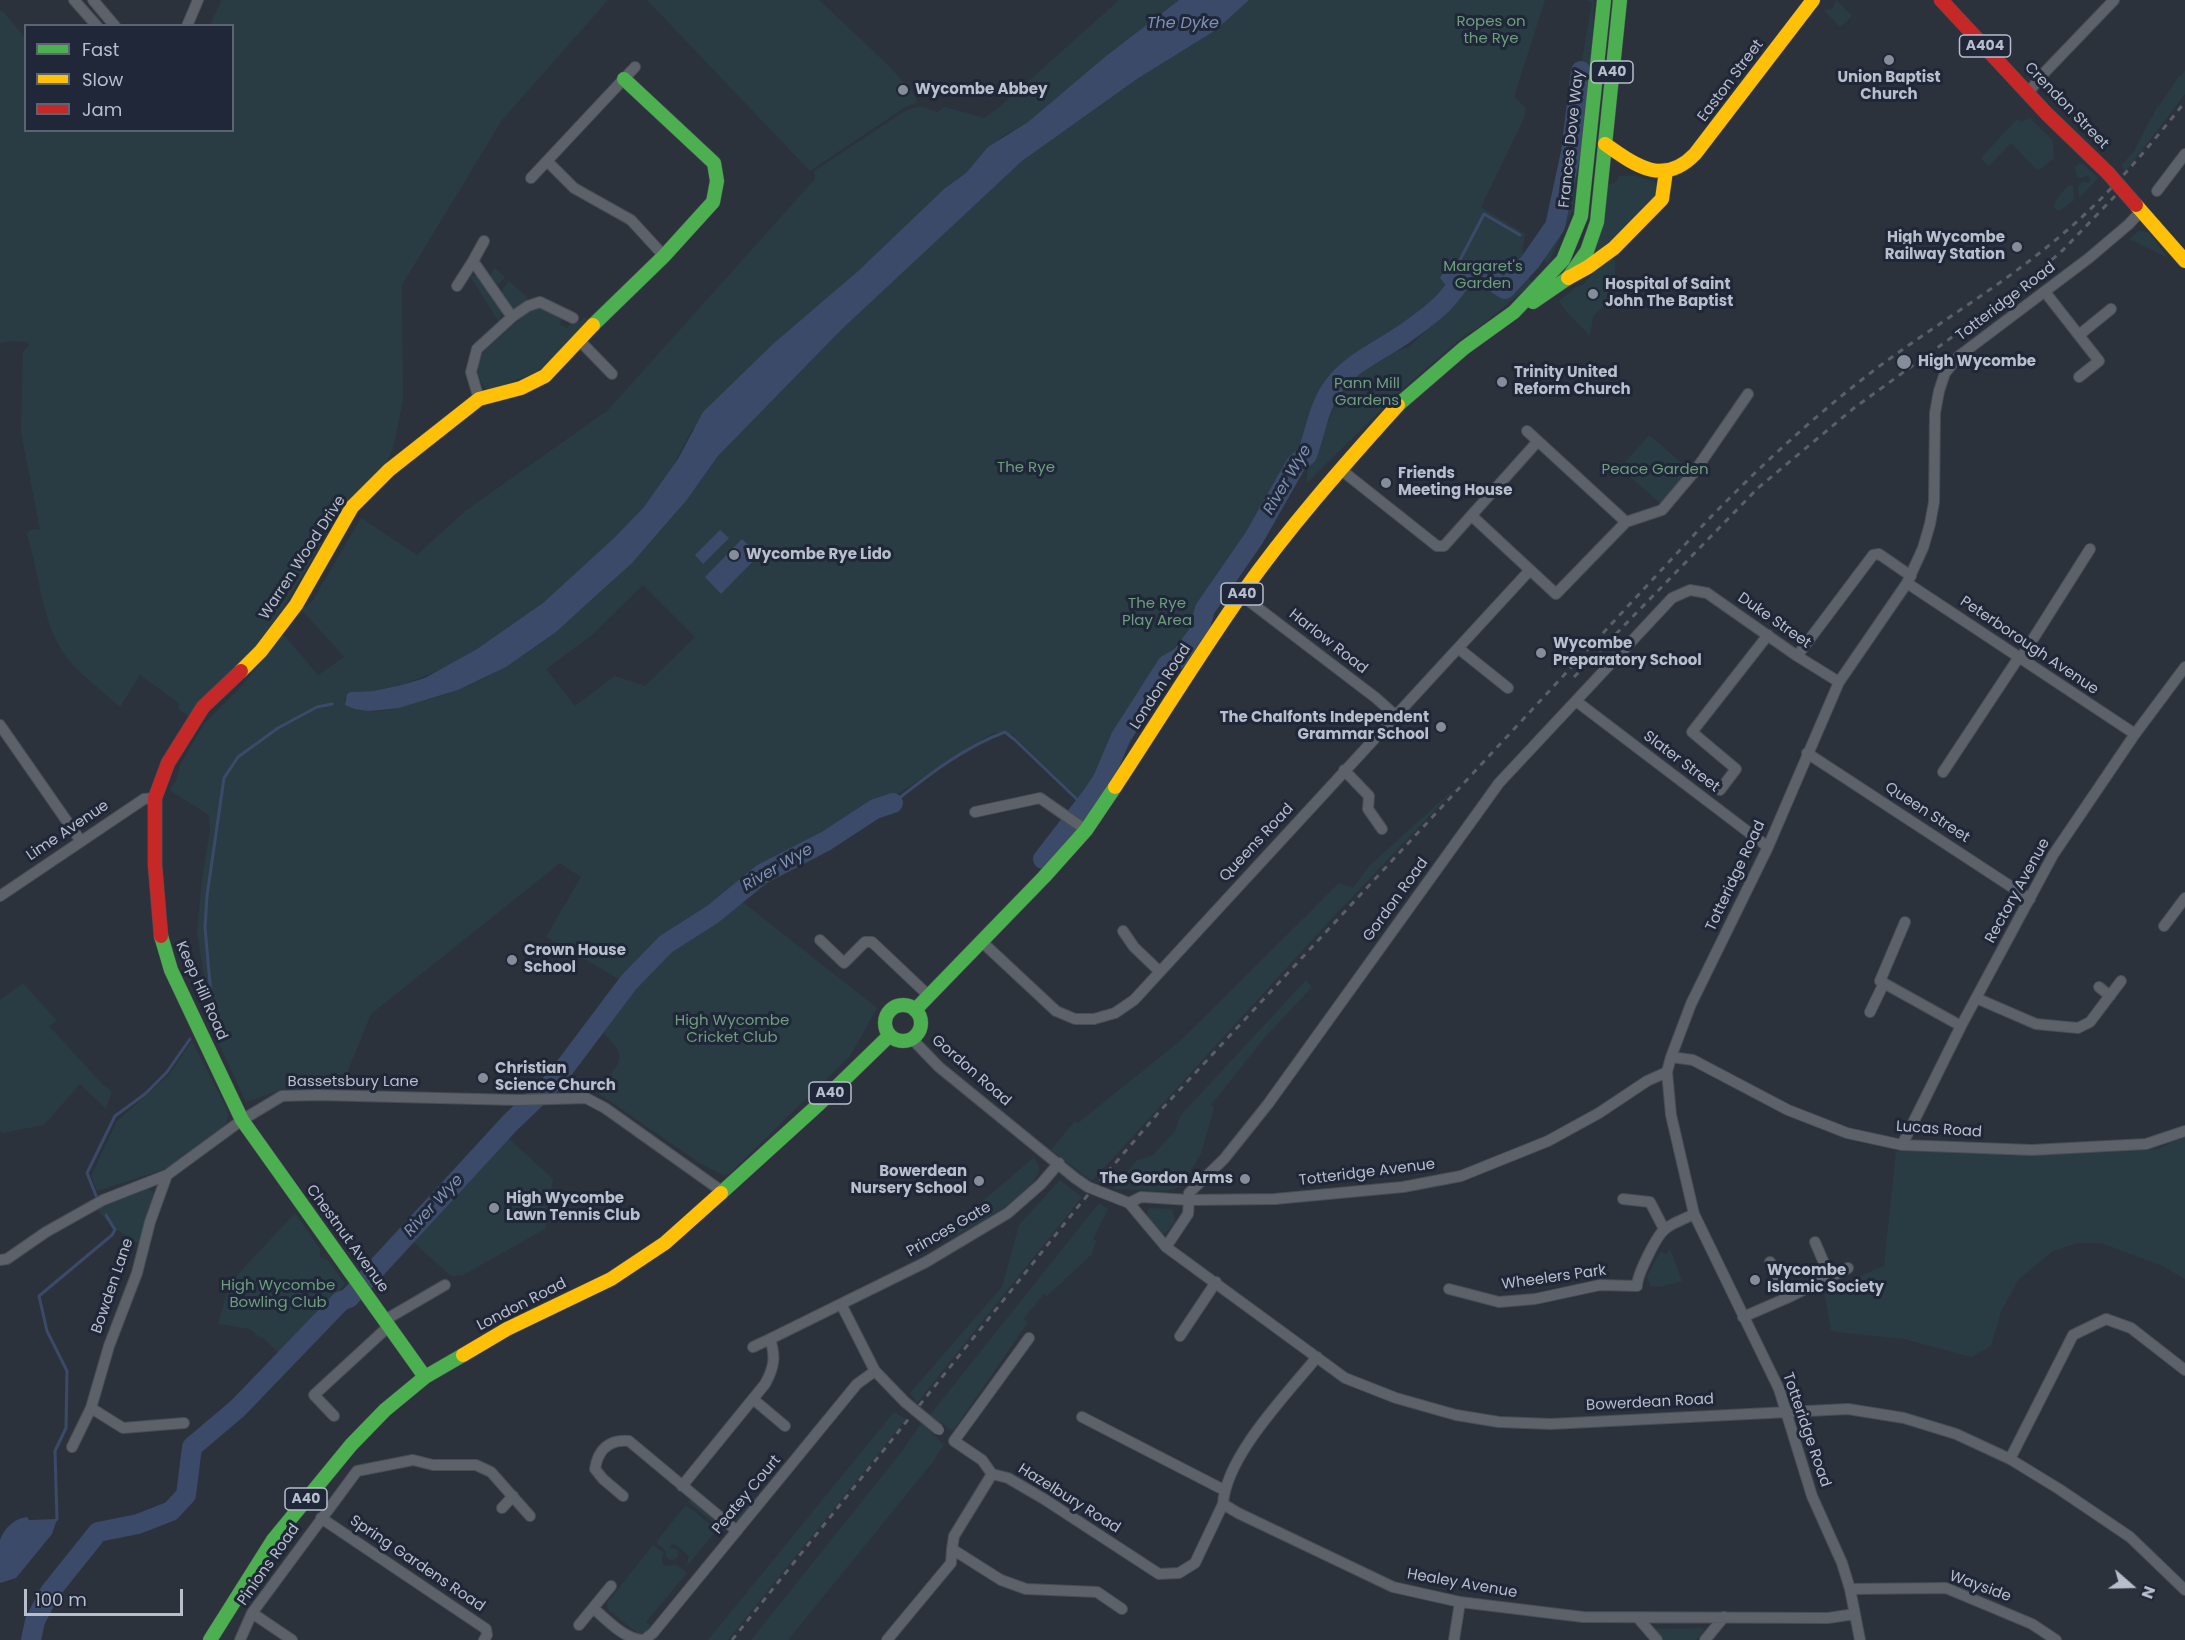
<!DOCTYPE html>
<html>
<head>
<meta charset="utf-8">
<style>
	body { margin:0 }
	#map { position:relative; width:2185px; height:1640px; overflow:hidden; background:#2c323c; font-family:Poppins,sans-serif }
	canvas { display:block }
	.legend { position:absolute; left:24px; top:24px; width:210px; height:108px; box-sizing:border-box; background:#1f2738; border:2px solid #5c6373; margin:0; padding:8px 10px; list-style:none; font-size:18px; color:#b7becc }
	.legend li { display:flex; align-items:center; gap:12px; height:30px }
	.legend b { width:30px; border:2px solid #5c6373 }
	.north { position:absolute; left:2101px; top:1556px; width:60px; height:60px; -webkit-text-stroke:4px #1f2738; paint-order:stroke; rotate:110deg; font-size:16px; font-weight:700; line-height:24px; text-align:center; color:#b7becc }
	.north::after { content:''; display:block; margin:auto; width:21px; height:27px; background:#b7becc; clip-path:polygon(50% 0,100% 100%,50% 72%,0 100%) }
	.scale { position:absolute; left:24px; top:1589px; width:159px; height:27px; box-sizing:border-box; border:3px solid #b7becc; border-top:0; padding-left:8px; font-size:18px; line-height:21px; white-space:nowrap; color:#b7becc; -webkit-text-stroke:4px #1f2738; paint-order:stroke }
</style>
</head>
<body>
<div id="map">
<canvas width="2185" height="1640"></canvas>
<ul class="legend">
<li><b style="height:8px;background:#4caf50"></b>Fast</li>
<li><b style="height:8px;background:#ffc107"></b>Slow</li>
<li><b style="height:8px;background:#c62828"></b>Jam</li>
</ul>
<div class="north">N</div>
<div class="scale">100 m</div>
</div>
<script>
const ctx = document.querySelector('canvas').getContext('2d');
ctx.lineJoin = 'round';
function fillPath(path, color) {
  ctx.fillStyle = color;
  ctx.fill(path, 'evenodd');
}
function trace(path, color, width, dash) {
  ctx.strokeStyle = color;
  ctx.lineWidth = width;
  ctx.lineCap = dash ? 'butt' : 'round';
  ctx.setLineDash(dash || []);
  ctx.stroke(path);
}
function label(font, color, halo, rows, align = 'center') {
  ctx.font = font + ' Poppins,sans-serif';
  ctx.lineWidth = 6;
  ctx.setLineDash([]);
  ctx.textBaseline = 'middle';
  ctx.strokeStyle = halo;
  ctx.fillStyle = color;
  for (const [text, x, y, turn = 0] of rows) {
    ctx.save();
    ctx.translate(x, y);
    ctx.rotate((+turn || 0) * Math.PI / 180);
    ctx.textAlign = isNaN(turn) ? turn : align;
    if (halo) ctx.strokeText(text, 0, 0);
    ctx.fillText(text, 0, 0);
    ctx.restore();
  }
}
fillPath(new Path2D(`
	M222,0H608L502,120L402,285L403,401L393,448L386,464L345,504L273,625L193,720L178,708L180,704L140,675L120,707C102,690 73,670 61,649C42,618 38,569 27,534L30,530L40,529L21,432L23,351L29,346L27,342L12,341L0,343V11L2,10L25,38L26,130H232V26L210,25Z
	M647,0H819L889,66L913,93L918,102L904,108L810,171Z
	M1119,0H1179L1106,56L1028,122L1002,137L976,161L966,173L944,189L882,248L691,431L671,471L644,507L615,537L543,603L499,635L447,667L402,685L373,691L350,692L347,695L344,701C352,704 361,710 370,711C387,713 406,705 423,701C492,683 541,646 593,599C641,556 682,510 718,456L841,330L1022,161L1137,79L1216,30L1249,0H1545L1514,97L1526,108L1525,116L1481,207L1525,234L1522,250L1526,260L1520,269L1533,283L1478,328L1466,334L1400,391L1307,483V473L1313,456L1333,410L1350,379L1366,366L1389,353L1409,347L1449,309L1439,300H1435L1359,354L1344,369L1332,385L1319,412L1312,433L1258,528L1198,625L1141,701L1115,744L1107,763L1080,800L1013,735L1006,732L993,733L888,800L885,798C874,806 862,809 854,819L751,877L717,905L690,921L650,950L624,982L546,937L581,877L560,863L371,1014L342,1085C329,1092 301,1087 284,1090C271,1092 259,1098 246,1102L203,1009L205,982L197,931L202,879L210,830L209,815L169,790L176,781L180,765L204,724L242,686L283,634L318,675L344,657L301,609L312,602L361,518L417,555L464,512L608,410L815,179L814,171L905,111L920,106L937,112L945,107L984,118L1001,106ZM643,585L695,637L645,686L615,676L575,706L546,669L592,635Z
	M1587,0H1594L1592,52L1588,73L1573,210L1548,264L1543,259L1557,235L1570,199L1580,72L1592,2Z
	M1836,0L1852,16L1840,27L1822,8L1825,10L1832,9Z
	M2185,70V94L2126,171L2121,166L2134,151L2158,105L2159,106L2179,76H2181Z
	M2030,118L2053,141L2054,158L2043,167L2037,170L2011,143L1989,166L1981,158L2017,119L2021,122Z
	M2078,164H2083L2098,178L2079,198L2078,186L2083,182L2089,183L2091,179L2087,175L2082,178L2077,177L2075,168Z
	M1619,176H1636L1655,182L1659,193L1623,233L1591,257L1608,184L1615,183Z
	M2070,185L2073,187L2074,200L2061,210H2057L2054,208C2054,202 2064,188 2070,185Z
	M2139,231L2148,232L2168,258L2129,239Z
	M1610,258L1615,260V287L1612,298L1593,316L1590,336L1565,310L1559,301L1576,287L1583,285L1600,264Z
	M495,268L505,277L498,285L490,276Z
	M472,275L477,277L501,311V315L499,322L470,276Z
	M509,281L529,299L516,309L510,306L501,292Z
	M539,307L557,314L561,319L560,325L567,328L570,324L581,321L584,317L590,321L563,350L537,372L490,390L484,387C476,375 477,364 483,352L533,308Z
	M1649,435L1690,470L1661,504L1620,468Z
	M1460,784L1332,918L1092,1181L1051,1150L1075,1121L1078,1123L1180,1041L1339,883L1353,888L1370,865Z
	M740,900L877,1008L850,1056L730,1173L723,1175L701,1164L594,1090C618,1065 633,1060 602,1032C633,990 650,958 699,932L698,930Z
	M1306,980L1312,987L1265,1037L1211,1105L1214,1108L1201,1154L1180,1187L1166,1191L1113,1189L1137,1160L1152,1156L1175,1131L1180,1116Z
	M23,983L57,1021L49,1026L103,1085L112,1091L106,1109L80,1084L44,1125L2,1133L0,1131V1000Z
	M192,1041L227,1109L228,1115L226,1126L203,1144L165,1169L97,1191L91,1176L117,1121L169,1075Z
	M505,1135L553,1179L545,1229L463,1275L451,1276L411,1240Z
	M2185,1136V1279L2165,1267L2101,1243H2077L2053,1251L2018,1280L2001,1312L1991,1346L1971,1357L1904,1339L1836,1332L1831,1330L1824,1291L1884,1266L1896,1151L2034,1155L2159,1149Z
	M1034,1157L1040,1170C1025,1201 978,1223 949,1239L942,1227L970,1212Z
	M1060,1180L1082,1197L917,1403L910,1393L1002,1287L1019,1225Z
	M147,1187L156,1195L141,1245C126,1235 104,1224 97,1207Z
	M1099,1203L1108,1209L1093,1239L1096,1241L1092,1254L1047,1296L1044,1294L1023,1319L1028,1322L953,1431L930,1415Z
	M1152,1208L1170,1209L1173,1211L1175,1222L1166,1233H1160L1147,1217L1148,1209Z
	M295,1213L320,1249V1257L328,1260L345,1284L282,1356L262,1337L260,1338L250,1329L218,1324L230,1283Z
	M1670,1249L1682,1281L1660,1287L1650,1286L1647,1276L1661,1251L1666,1255Z
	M894,1412L906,1419L728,1640H708Z
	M921,1423L944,1445L932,1463L788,1640H751L903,1450Z
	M752,1496L757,1500L743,1518L738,1521L733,1519Z
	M691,1498L723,1524L720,1528L688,1502Z
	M686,1505L717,1530L686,1567L689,1556L673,1543L669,1548L677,1549L678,1555L676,1559L670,1560L666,1556V1551L656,1542L673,1521L675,1523L674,1519Z
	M653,1545L664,1553L662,1557L663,1566L677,1565L687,1573L646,1622L652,1627L649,1631L639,1634L608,1610L607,1603Z
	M1702,1628L1705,1630L1696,1640H1664L1656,1632V1629Z`), '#293c43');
fillPath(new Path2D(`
	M1179,0H1249L1216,30L1137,79L1022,161L841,330L718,456L686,501L632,563L556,632L506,667L458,690L399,708L382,710L368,711L355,709L345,705L347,694L350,692L373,691L402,685L425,678L477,649L543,603L615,537L644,507L678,459L703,412L773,344L857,272L944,189L966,173L988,147L1028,122L1106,56Z
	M1452,257L1462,272L1469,273L1471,278L1467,284L1452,293L1440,278Z
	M720,530L729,538L703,564L695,555Z
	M742,539L759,555L721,594L705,577Z
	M27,1517L29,1520L57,1519L52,1534L16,1578L0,1583V1540C5,1527 14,1519 27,1517Z`), '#3a4a68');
trace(new Path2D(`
	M1458,270L1460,260L1484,214L1520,235
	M893,803C927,776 964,747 1005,732L1015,740L1084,806
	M207,1016L210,1009L211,995L205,927L207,896L224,778L238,757L278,728L317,707L332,704
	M97,1198L87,1173L115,1116L145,1094L167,1072L190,1039
	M55,1521L57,1519L55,1451L66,1428L67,1371L47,1331L39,1296L112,1235L115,1230L106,1215`), '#3a4a68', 3);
trace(new Path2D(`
	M1043,859L1094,793L1103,779L1121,737L1167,665L1181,657L1198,634L1205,609L1254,538L1296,464L1307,455C1315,434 1318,409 1331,390C1347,364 1380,351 1404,334C1416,325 1430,316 1441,305C1452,295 1459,281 1471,270C1482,271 1494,283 1505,289L1530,262L1555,226L1571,152L1581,71
	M31,1640L35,1621L50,1592L98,1532L138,1524L171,1511L186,1495L192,1447L238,1408L341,1301L349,1298L510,1123L556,1079L629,982L666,944L713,914L762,874L826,841L875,809L893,803`), '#3a4a68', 20);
const street = new Path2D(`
	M74,0L97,26
	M93,0L115,26
	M187,26L198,0
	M2028,93L2044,73L2114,0
	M547,161L574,188L631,220L664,256
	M531,178L635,67
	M2157,191L2185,154
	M473,261L484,241
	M457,286L473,261L512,317L477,349L471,372L479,399
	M2045,292L2099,361L2079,377
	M512,317L528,306L540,302L573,318
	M2079,335L2111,309
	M580,341L612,374
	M1527,431L1626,522
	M1340,469L1437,546H1444L1538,441
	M1472,516L1556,594L1626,522
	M1626,522L1662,510L1695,471L1748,394
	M1907,583L2135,734
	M1241,595L1376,698L1395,715
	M1458,648L1508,688
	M1797,656L1873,555L1879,554L1911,576
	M2021,658L2090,549
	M1576,701L1768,847
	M0,725L80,840
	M1807,753L2030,899
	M1344,770L1369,796L1368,809L1382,829
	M1943,772L2019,657
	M1720,790L1736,769L1692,732L1768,635
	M975,812L1040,798L1086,830
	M0,896L144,799L155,798
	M1905,922L1880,981L1961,1026
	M2164,926L2185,898
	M1123,931L1134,947L1159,971
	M820,940L844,963L865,942H872L928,995
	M981,941L1056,1011L1075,1019H1094L1115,1013L1134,1000L1530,570
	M2099,987L2110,996
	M1976,998L2036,1024L2078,1028L2090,1022L2121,981
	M1870,1012L1884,983
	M912,1039L939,1067L1075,1178L1088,1187L1129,1203L1166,1247L1345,1378L1396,1398L1456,1415L1499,1422L1551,1424L1848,1409L1904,1418L1956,1434L2010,1459L2059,1489L2130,1537L2185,1590
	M1671,1057L1693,1060L1788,1110L1847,1133L1902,1145L2032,1150L2146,1144L2185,1131
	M1902,1145L1961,1026L2053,855L2135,734L2185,667
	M1623,1199L1650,1202L1664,1229
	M1129,1203L1141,1197L1189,1200V1193L1224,1159L1268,1104L1499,783L1672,598L1690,590L1707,593L1797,656L1839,682
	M1815,1242L1830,1277
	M1166,1247L1188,1214L1189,1200L1275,1199L1403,1187L1461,1176L1548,1141L1599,1113L1647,1081L1667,1072
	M0,1260L7,1259L46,1232L103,1200L167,1175L242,1120L282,1096L318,1095L518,1100L586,1098L605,1108L723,1192
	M1770,1262L1787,1298
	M1449,1289L1499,1302L1535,1299L1600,1285L1637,1286C1637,1275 1656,1237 1664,1230C1671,1223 1685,1219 1694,1214
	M841,1304L875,1371L905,1402
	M1743,1317L1787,1298L1848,1268
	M385,1320L445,1285
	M1180,1336L1216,1282
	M1029,1338L954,1441L982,1460L992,1474L1008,1478L1044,1499L1159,1574L1179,1573L1195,1563L1223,1504
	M753,1347L770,1339
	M1317,1357C1287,1394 1226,1456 1223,1504L1238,1513L1393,1587L1460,1602L1583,1617L1828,1618L1855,1614
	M753,1399L785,1426
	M91,1408L123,1428L184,1423
	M334,1416L314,1395L389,1326
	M1082,1417L1224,1490
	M72,1447L91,1408L109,1346L137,1273L150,1222L167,1175
	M2010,1459L2073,1335L2106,1319L2131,1328L2185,1370
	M357,1471L413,1460L433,1465H476L491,1472L530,1516
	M682,1486L765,1384C774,1368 776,1357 770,1339L926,1262L1008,1213L1041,1184L1059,1163
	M623,1496L603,1479L595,1469C598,1449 610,1439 629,1441L737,1531
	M502,1508L513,1496
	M321,1518L486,1629L487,1635L484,1640
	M952,1549L954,1536L992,1474
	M1850,1589L1946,1588L2032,1624L2056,1640
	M593,1608C607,1620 623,1638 642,1640
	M252,1613L292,1640
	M1638,1618L1657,1640
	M579,1625L611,1586
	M240,1640L252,1613L357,1471
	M644,1640L653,1633L857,1384L875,1371
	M887,1640L951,1563L952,1549L1001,1580L1026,1589L1097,1592L1122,1609
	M1454,1640L1460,1602
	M1705,1640L1724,1617
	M1860,1640L1850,1589L1842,1563L1812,1496L1779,1389L1694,1214L1671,1115L1667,1072L1671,1057L1691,1004L1768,847L1839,682L1907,583L1923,548L1930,524L1934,502L1935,413L1939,391L1945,373L1959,356L2089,258L2129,224L2141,211`);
const fast = new Path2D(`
	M1533,302L1568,278L1587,251L1597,222L1620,0
	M593,325L664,256L713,202L717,181L714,163L624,79
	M1398,405L1464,348L1514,312L1563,260L1581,216L1604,0
	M161,936L171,970L242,1120L425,1377
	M885 1023a18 18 0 1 1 36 0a18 18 0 1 1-36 0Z
	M915,1010L1044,877L1086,830L1115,787
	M721,1193L819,1104L889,1036
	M210,1640L273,1540L351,1445L385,1410L425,1377L463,1355`);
const slow = new Path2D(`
	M1605,144C1635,165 1663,187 1695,154L1813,0
	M2136,205L2185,261
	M1568,278L1588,267L1614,248L1662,199L1666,171
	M241,671L261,651L296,605L352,507L389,470L479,399L521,388L545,376L593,325
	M1115,787C1157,723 1197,658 1241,595C1288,528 1343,466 1398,405
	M463,1355L507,1329L611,1279L665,1243L721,1193`);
const jam = new Path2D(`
	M1941,0L2047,114L2108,173
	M161,936L155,865V798L168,763L203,707L241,671`);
trace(street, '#494d54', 12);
trace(fast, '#494d54', 15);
trace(slow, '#494d54', 15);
trace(jam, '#494d54', 15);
trace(street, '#5d6169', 10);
trace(fast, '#4caf50', 14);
trace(slow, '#ffc107', 14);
trace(jam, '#c62828', 14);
trace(new Path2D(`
	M1574,677L1758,488L1854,408L2017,290L2063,250L2115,196
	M732,1640L1081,1203L1159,1112L1705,523C1759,467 1815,415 1877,368C1939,322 2006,283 2065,232C2110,194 2148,148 2185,102`), '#5b5f68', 3, [6, 6]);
const streetBridge = new Path2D(`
	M905,1402L939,1430`);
const jamBridge = new Path2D(`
	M2108,173L2136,205`);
trace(streetBridge, '#494d54', 12, []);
trace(jamBridge, '#4a4f59', 15, []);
trace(streetBridge, '#5d6169', 10);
trace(jamBridge, '#c62828', 14);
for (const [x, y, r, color] of [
	[1889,60,6,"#868d9a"],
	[903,90,6,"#868d9a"],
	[2017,247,6,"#868d9a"],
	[1593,294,6,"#868d9a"],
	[1904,362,8,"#868d9a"],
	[1502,382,6,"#868d9a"],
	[1386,483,6,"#868d9a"],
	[734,555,6,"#868d9a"],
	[1541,653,6,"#868d9a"],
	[1441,727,6,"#868d9a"],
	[512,960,6,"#868d9a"],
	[483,1078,6,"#868d9a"],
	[1245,1179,6,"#868d9a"],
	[979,1181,6,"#868d9a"],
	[494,1208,6,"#868d9a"],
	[1755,1280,6,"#868d9a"]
]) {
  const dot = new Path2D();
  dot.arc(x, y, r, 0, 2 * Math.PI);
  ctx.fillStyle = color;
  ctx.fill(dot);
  trace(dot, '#1f2738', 2);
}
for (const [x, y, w] of [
	[1985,46,51],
	[1612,72,42],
	[1242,594,42],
	[830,1093,42],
	[306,1499,42]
]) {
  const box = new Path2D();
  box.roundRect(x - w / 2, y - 11, w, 22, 4.5);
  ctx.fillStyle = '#1f2738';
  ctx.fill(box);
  trace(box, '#b7becc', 1.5);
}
label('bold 14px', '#b7becc', null, [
	["A404",1985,46],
	["A40",1612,72],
	["A40",1242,594],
	["A40",830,1093],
	["A40",306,1499]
]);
label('15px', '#6d9e7c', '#1f2738', [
	["Ropes on",1491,22],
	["the Rye",1491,39],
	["Margaret's",1483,267],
	["Garden",1483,284],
	["Pann Mill",1367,384],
	["Gardens",1367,401],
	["The Rye",1026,468],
	["Peace Garden",1655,470],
	["The Rye",1157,604],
	["Play Area",1157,621],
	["High Wycombe",732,1021],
	["Cricket Club",732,1038],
	["High Wycombe",278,1286],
	["Bowling Club",278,1303]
]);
label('bold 15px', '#b7becc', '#1f2738', [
	["Union Baptist",1889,78,"center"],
	["Church",1889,95,"center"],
	["Wycombe Abbey",915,90],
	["High Wycombe",2005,238,"right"],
	["Railway Station",2005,255,"right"],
	["Hospital of Saint",1605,285],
	["John The Baptist",1605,302],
	["High Wycombe",1918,362],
	["Trinity United",1514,373],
	["Reform Church",1514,390],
	["Friends",1398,474],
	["Meeting House",1398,491],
	["Wycombe Rye Lido",746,555],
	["Wycombe",1553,644],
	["Preparatory School",1553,661],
	["The Chalfonts Independent",1429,718,"right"],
	["Grammar School",1429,735,"right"],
	["Crown House",524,951],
	["School",524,968],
	["Christian",495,1069],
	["Science Church",495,1086],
	["Bowerdean",967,1172,"right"],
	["Nursery School",967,1189,"right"],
	["The Gordon Arms",1233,1179,"right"],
	["High Wycombe",506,1199],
	["Lawn Tennis Club",506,1216],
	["Wycombe",1767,1271],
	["Islamic Society",1767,1288]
], 'left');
label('15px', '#b7becc', '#1f2738', [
	["Easton Street",1731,81,-53],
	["Crendon Street",2066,106,46],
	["Frances Dove Way",1572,139,-84],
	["Totteridge Road",2006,302,-37],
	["Warren Wood Drive",303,558,-57],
	["Duke Street",1774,621,35],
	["Harlow Road",1328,642,38],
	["Peterborough Avenue",2029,646,34],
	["London Road",1161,687,-57],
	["Slater Street",1681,762,37],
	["Queen Street",1927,813,33],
	["Lime Avenue",68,831,-34],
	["Queens Road",1257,843,-47],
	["Totteridge Road",1736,876,-65],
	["Rectory Avenue",2018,891,-61],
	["Gordon Road",1396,900,-54],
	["Keep Hill Road",201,991,66],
	["Gordon Road",971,1071,41],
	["Bassetsbury Lane",353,1082],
	["Lucas Road",1939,1130,4],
	["Totteridge Avenue",1367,1173,-7],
	["Princes Gate",949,1230,-30],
	["Chestnut Avenue",347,1239,54],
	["Wheelers Park",1554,1278,-8],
	["Bowden Lane",113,1286,-71],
	["London Road",522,1305,-27],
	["Bowerdean Road",1650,1403,-3],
	["Totteridge Road",1806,1430,71],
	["Peatey Court",747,1495,-50],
	["Hazelbury Road",1069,1499,32],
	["Spring Gardens Road",417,1564,34],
	["Pinions Road",269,1565,-55],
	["Healey Avenue",1462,1584,10],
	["Wayside",1980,1587,20]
]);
label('italic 16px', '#7d91b4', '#1f2738', [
	["The Dyke",1183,24],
	["River Wye",1288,480,-59],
	["River Wye",778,868,-30],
	["River Wye",434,1206,-47]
]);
</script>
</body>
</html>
